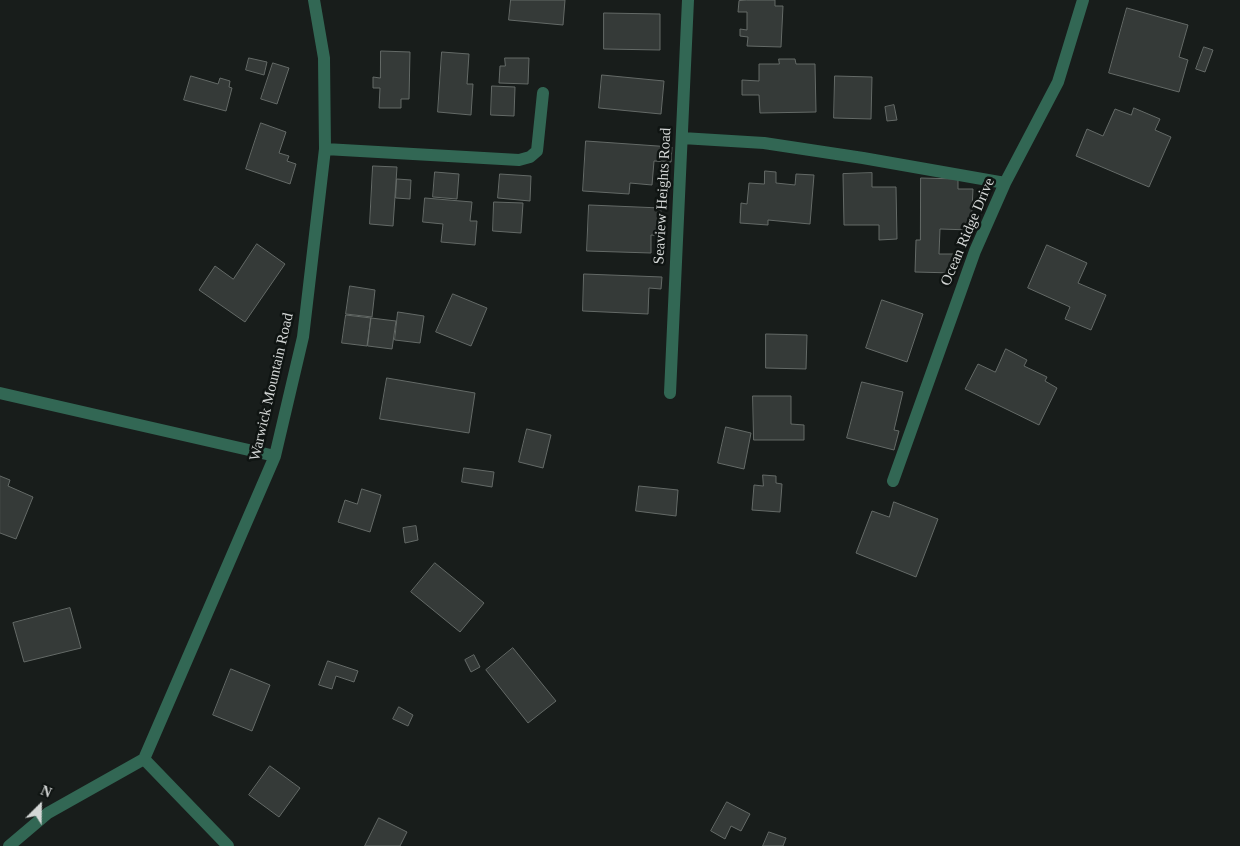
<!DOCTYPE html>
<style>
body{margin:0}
#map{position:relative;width:1240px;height:846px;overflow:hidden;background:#181d1b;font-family:"Times New Roman",serif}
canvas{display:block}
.north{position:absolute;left:15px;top:781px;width:50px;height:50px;-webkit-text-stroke:4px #0f1412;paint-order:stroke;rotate:23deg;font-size:14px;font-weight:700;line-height:20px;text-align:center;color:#d4d7d6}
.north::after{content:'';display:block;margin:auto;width:18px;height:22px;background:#d4d7d6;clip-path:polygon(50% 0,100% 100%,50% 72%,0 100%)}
</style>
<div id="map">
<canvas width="1240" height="846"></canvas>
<div class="north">N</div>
</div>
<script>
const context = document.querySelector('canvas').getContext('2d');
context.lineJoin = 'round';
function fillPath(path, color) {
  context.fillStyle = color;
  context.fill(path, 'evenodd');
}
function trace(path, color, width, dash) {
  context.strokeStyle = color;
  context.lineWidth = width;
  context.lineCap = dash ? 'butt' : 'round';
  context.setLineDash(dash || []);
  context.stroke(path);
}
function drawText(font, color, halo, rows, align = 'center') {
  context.font = font + ' "Times New Roman",serif';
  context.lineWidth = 5;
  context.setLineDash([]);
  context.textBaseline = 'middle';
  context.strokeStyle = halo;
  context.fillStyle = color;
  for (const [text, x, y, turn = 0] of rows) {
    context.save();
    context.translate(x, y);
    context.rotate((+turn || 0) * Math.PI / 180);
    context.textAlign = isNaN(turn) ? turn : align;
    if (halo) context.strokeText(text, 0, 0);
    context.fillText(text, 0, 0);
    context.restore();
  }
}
const building = new Path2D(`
 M511,0H565L563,25L509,20Z
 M747,0H775V6H783L781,47L747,46L748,37L740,36V29L747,30V12H738L739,1Z
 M1127,8L1188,25L1179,57L1188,60L1179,92L1109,73Z
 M604,13L660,14V50L604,49Z
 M1204,47L1213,50L1205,72L1196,69Z
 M381,51L410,52L409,99H401V108H379L380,88H373V77L380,78Z
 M442,52L469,54L467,84H473L471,115L438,112Z
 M249,58L267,62L264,75L246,70Z
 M505,58H529L528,84L499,83L500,66H505Z
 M779,59H795L796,64H815L816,112L760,113L759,95H742V80L759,81V64H779Z
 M273,63L289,68L277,104L261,99Z
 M602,75L664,81L661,114L599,108Z
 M191,76L218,84L220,78L230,81L229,87L232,88L226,111L184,100Z
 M835,76L872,77L871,119L834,118Z
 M492,86L515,87L514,116L491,115Z
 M894,105L897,120L887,121L885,107Z
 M1134,108L1160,119L1155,130L1171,137L1149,187L1076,156L1087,129L1103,136L1115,109L1131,115Z
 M261,123L286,132L279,153L289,156L287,161L296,164L290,184L246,169Z
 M586,141L672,147L671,162L654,161L652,185L630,183L629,194L583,191Z
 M373,166L397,167L393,226L370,224Z
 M765,171L776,172V183L795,185L796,174L814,175L810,224L768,220V225L740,223L741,203L747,204L749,183L764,184Z
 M435,172L459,174L457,199L433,197Z
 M872,173V187H896L897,239L879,240V225H844L843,174Z
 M500,174L531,176L530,201L498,198Z
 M921,178L958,179V189H973L971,230L940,229L939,254H955L954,273L915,272L916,240H920Z
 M397,179L411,180L410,199L396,198Z
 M425,198L472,202L470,221H477L475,245L441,242L443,224L423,222Z
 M494,202L523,203L521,233L493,231Z
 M589,205L661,208L660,236L651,235V253L587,251Z
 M257,244L285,264L245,322L199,290L215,266L233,279Z
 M1047,245L1087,263L1078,283L1106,295L1091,330L1065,319L1070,307L1028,288Z
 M584,274L662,277L661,289L649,288L648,314L583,311Z
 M350,286L375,290L372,317L346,314Z
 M453,294L487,308L471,346L436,332Z
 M882,300L923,314L907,362L866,348Z
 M398,312L424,316L420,343L395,340Z
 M346,315L371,318L367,346L342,343Z
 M371,318L396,321L392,349L368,346Z
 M766,334L807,335L806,369L766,368Z
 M1006,349L1027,360L1024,366L1047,377L1045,381L1057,388L1039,425L965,389L978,364L995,372Z
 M387,378L475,393L469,433L380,419Z
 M862,382L903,392L894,430L899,431L894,450L847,438Z
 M753,396H791V424L804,425V440H754Z
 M726,427L751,433L744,469L718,463Z
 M527,429L551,435L543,468L519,462Z
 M464,468L494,472L492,487L462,482Z
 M763,475L776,476V483L782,484L780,512L752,510L754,485L763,486Z
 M0,476L10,480L8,486L33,497L16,539L0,533Z
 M639,486L678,490L676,516L636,511Z
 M362,489L381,495L370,532L338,522L345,500L357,504Z
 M894,502L938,519L916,577L856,553L872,511L889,517Z
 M416,526L418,540L405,543L403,528Z
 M435,563L484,603L460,632L411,592Z
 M70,608L81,648L24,662L13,623Z
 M513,648L556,701L528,723L486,670Z
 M474,655L480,667L471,672L465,660Z
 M328,661L358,671L354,682L336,676L332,689L319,685Z
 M231,669L270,685L252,731L213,715Z
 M399,707L413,715L408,726L393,719Z
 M270,766L300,788L279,817L249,795Z
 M727,802L750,814L741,831L731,826L725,839L711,831Z
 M379,818L407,832L400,846H365Z
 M769,832L786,838L783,846H763Z`);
fillPath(building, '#353a38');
trace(building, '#646a67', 1);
trace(new Path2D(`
 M682,138L764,143L863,158L1005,183
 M325,149L519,160L530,157L537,151L543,93
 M0,393L275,456
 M670,393L688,0
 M893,481L975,251L1005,183L1058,82L1083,0
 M144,759L275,456L303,337L325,149L324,58L314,0
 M144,759L228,846
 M9,846L48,813L144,759`), '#326754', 12);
drawText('15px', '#d4d7d6', '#0f1412', [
 ["Seaview Heights Road",663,196,-87],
 ["Ocean Ridge Drive",968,232,-67],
 ["Warwick Mountain Road",272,387,-77]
]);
</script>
